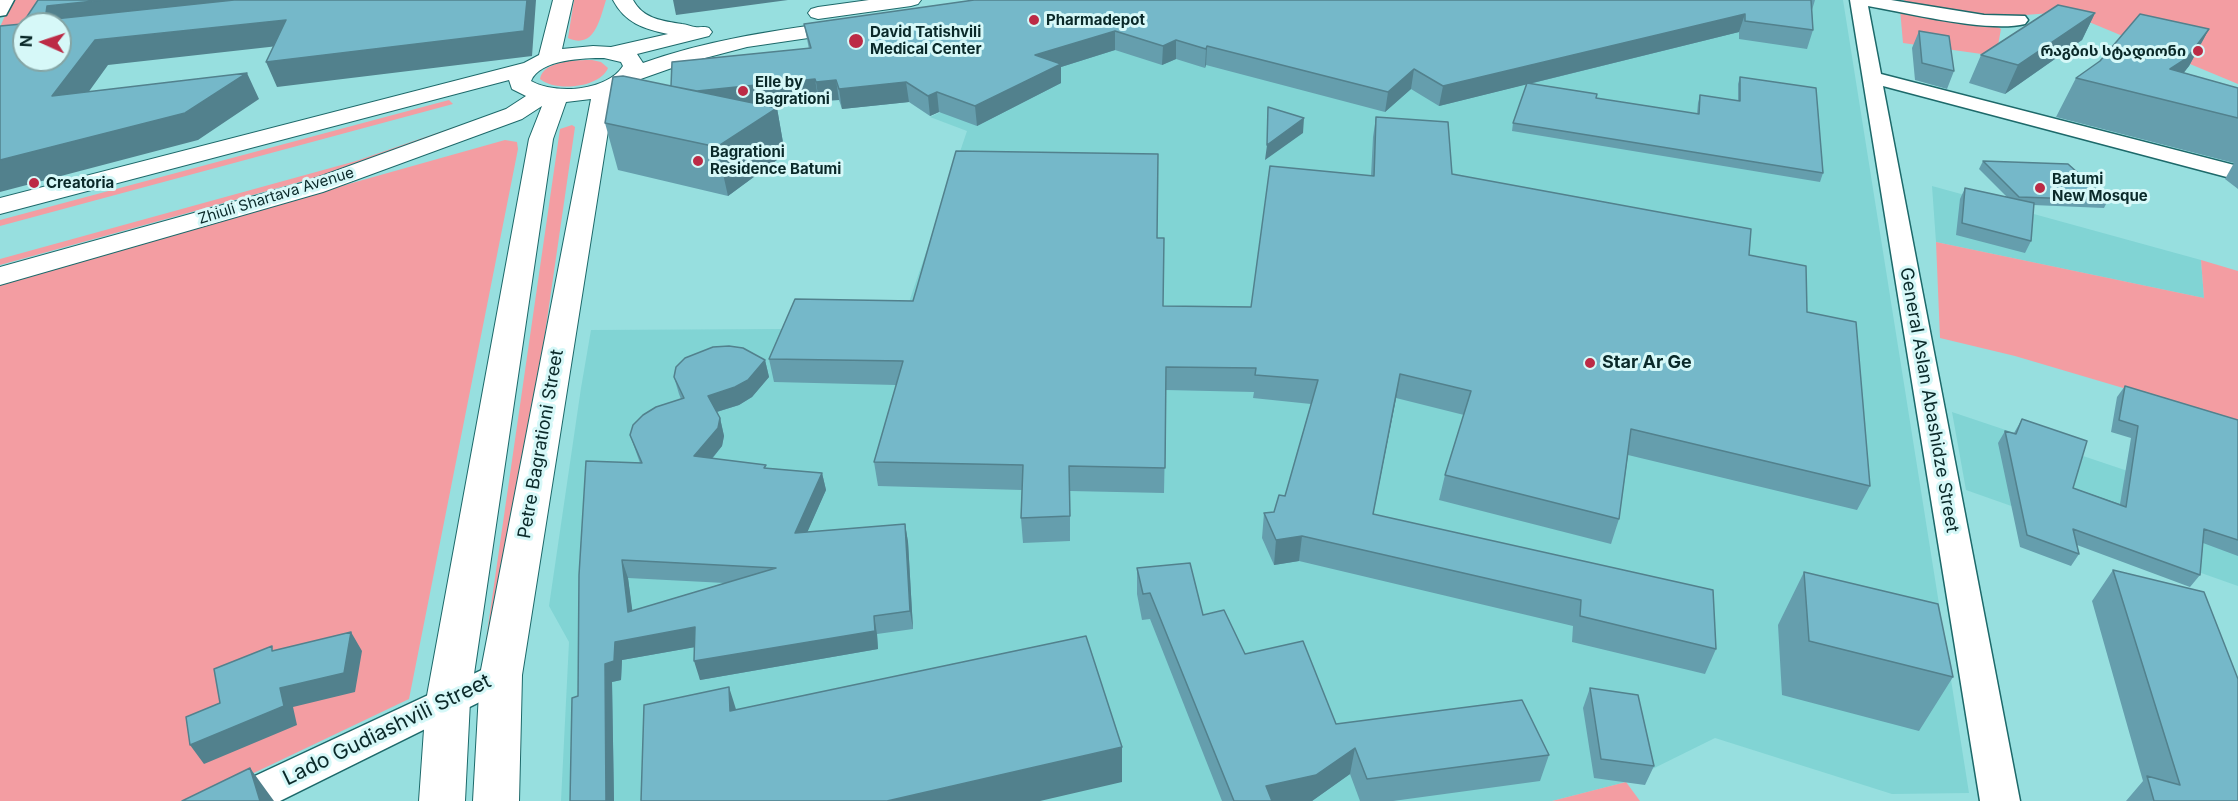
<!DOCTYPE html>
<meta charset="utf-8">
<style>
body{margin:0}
#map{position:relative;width:2238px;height:801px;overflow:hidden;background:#97dfdf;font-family:Inter,sans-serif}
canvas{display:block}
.north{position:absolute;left:12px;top:12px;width:60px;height:60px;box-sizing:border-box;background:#d6f8f8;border:2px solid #84a5a5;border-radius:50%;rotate:273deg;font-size:16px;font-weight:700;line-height:24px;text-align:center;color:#0a2929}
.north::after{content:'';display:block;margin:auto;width:21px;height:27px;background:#bc2b46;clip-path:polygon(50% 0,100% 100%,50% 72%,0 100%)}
</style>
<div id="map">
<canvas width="2238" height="801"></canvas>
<div class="north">N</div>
</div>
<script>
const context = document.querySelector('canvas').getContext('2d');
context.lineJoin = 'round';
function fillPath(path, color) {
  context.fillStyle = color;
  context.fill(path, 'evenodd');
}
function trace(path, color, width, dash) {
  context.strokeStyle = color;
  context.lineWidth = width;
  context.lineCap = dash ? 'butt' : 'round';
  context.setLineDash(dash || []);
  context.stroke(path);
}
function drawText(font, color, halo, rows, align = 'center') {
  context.font = font + ' Inter,"Noto Sans Georgian",sans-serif';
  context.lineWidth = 6;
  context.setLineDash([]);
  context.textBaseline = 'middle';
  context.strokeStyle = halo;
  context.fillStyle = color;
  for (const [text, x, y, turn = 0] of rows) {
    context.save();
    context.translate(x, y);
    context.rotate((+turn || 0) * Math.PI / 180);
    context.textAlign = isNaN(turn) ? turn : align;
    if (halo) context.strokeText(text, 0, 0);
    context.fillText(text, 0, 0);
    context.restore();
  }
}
fillPath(new Path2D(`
 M1144,0H1843L1969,793L1892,794L1715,738L1626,782L1552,801H561L569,642L549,606L581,388L591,330L785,329L904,317L967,131L930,117L1159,11Z
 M1932,186L2201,260L2204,298L1936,242Z
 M1952,412L2238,508V586L1966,490Z`), '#81d4d4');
fillPath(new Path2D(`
 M12,0H37L25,24L0,27Z
 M574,0H606C600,18 595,50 568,38Z
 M1904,0H2238V84L2065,12L1984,18L1905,5Z
 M1900,9L1994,25L2001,29L1996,56L1903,43Z
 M592,60L601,62L608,68C600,88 555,92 540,79C543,60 578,60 592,60Z
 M449,100L453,104L0,226V220Z
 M463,124L466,126L332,173L0,265V259L356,161Z
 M572,125L575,127L501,636L492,642L486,640L560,129Z
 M505,140L517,142L518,149L409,699L195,801H0V282Z
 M1936,242L2204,298L2201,260L2238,271V422L2015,356L1940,338Z
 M1626,782L1640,801H1552Z`), '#f39da2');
const minor = new Path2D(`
 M0,0H14L6,15L0,16Z
 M1850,0H1891L1984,15L2025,16L2028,20L2025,24C1988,33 1908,13 1868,6L1881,74L2238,166V180L1883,86L2020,801H1980Z
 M501,661L514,665L519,675L514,685L280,801H221L227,789Z`);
const major = new Path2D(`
 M553,0H573L562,49L593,46L611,47L668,34C644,29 625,23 613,0H633C643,19 663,21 682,24C686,24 692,27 695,27C700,28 704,26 709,28L712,32L709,36L637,54L643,63C710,39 779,30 849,20L856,22L859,26L856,30L849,32L747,47L686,63L635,81L614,93L522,675L519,801H473L480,675L591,99L566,102L553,139L470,701L465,801H419L426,701L529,139L542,106L522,119L323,192L0,285V267L305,182L506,109L526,96L512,89L509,80L0,214V198L524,63L539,55ZM604,58L621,62L623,66C607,91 556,95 531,81C540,59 584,58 604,58Z
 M869,0H921L918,4L911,6L818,19L811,17L808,13L811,9L818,7Z`);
trace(minor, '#1d696a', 3);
trace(major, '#1d696a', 2);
fillPath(minor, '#fff');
fillPath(major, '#fff');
fillPath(new Path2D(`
 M974,0H1815L1812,10L1813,30L1807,49L1739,39V32L1529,84L1596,98L1697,114L1698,103L1700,95L1738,101V84L1740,77L1823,173L1820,182L1512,131L1513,123L1527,84L1439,106L1411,89L1385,112L1206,65L1205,68L1176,59L1162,65L1115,50L1061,67V83L977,126L939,112L930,116L909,102L842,109L839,100L819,101L818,98L763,105L777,108L785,154L728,196L618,170L605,123L671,86L809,49L804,24Z
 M2095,13L2082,40L2005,94L1969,83L1981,55Z
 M2209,29L2189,66L2183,73L2238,88V189L2225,179L2234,163L2056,117L2076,78Z
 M1919,31L1954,71L1947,89L1915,80L1912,48Z
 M1376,117L1452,174L1749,255L1807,312L1870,486L1857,510L1628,455L1619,519L1611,544L1439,500L1445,475L1464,415L1396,398L1373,515L1716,649L1705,674L1572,642L1573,626L1299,561L1274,565L1262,538L1264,513L1274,512L1285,496L1311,404L1253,398L1254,392L1166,390L1164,493L1070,491V541L1023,543L1021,518L1022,490L878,486L874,462L896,385L774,382L769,359L913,301L1157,238L1163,306L1251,307L1371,176L1373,137Z
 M1983,161L2108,200L2104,208L2033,205L2031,241L2025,253L1956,235L1960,199L1965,188L2007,197L1979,169Z
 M765,360L769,377L752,397L739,405L717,412L720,418L724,436L722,446L712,459L767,468L822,473L826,490L807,532L905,524L908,542L913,629L877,634L878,649L700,680L695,647L622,660L621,680L612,682L614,801H570L578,696L640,463L630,435L681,399L679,394L674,377ZM628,578L725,583L632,611Z
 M2125,386L2238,420V556L2203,543L2200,575L2190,587L2077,545L2079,554L2071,566L2020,547L1998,443L2005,431L2014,433L2022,419L2073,488L2120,504L2131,438L2111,432L2117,397Z
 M1137,568L1203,615L1245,654L1336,724L1549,755L1540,781L1393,801H1360L1350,774L1312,801H1222L1150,619L1142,620L1137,594Z
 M2113,570L2238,801H2126L2143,781L2092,601Z
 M1804,572L1953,677L1919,731L1782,695L1778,625Z
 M1590,688L1654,766L1645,785L1594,778L1583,708Z`), '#659ead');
fillPath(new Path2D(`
 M103,0H331L45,20L47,6Z
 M527,0H536L532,56L277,87L266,62Z
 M673,0H788L676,15Z
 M2095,13L2082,40L2005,94L2018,65Z
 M1745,14L1739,32L1439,106L1443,86Z
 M286,20L296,44L108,65L67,122L52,96L95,40Z
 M2209,29L2189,66L2166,96L2170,69Z
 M1115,31V50L1061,67V83L977,126L975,106L1035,55Z
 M1176,40V59L1162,65L1163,46Z
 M1207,46L1206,65L1205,68L1206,49Z
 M1414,69L1411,89L1385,112L1388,92Z
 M247,73L259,99L198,140L0,192V160Z
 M815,79L818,98L675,114L670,94Z
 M836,80L839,100L819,101L816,82Z
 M906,82L909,102L842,109L839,89Z
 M937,92L939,112L930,116L928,96Z
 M777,108L785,154L728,196L717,147Z
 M1304,118L1303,133L1265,160L1267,145Z
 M765,360L769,377L752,397L739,405L713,413L708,396Z
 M1400,374L1396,398L1368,539L1373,514Z
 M720,418L724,436L722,446L699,474L694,456Z
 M822,473L826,490L799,551L795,533Z
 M905,524L908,542L913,629L910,611Z
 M1302,536L1299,561L1274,565L1276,540Z
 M622,560L628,578L635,630L628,612Z
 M874,616L877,634L878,649L700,680L694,661Z
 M695,627L701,646L622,660L621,680L612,682L614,801H606L605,664L615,642Z
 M351,632L362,651L355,692L293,707L297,725L204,764L190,745L280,688Z
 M729,687L740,722L730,711Z
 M1122,747V782L1040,801H887Z
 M1355,748L1350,774L1312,801H1265L1266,786Z
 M250,768L274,801H260Z`), '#52818d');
const building = new Path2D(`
 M38,0H103L47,6L45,20L234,0H527L524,31L266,62L286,20L95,40L52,96L247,73L185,113L0,160V26L22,24ZM24,24H60V60H24Z
 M974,0H1811L1813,30L1745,21V14L1443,86L1414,69L1388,92L1207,46L1206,49L1176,40L1163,46L1115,31L1035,55L1061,64L975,106L937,92L928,96L906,82L839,89L836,80L816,82L815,79L697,91L671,86L672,62L811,48L804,24Z
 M2058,5L2095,13L2018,65L1981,55Z
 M2140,14L2209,29L2187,58L2170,69L2238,88V118L2076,78L2100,61Z
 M1919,31L1949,36L1954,71L1922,63Z
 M623,76L777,108L717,147L605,123L613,77Z
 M1740,77L1816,88L1823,173L1513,123L1527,83L1597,94L1596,98L1699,114L1700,95L1740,101Z
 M1268,107L1304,118L1267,145Z
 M1376,117L1448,122L1452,174L1751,229L1749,255L1806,266L1807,312L1856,322L1870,486L1631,429L1619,519L1445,475L1471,391L1400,374L1373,514L1713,590L1716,649L1580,616L1581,600L1302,536L1276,540L1264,513L1274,512L1279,495L1285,496L1318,380L1255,375L1256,368L1166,367L1165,468L1069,466L1070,516L1021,518L1023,465L874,462L903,361L769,359L795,299L913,301L956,151L1158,154L1157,238H1164L1163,306L1251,307L1270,166L1374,176Z
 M1983,161L2068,164L2108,200L2019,197Z
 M1965,188L2034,203L2031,241L1962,223Z
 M729,346L743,348L765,360L748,380L735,387L708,396L720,418L718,428L694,456L766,465L764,468L822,473L795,533L905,524L910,611L874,616L875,631L694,661L695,627L615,642L614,661L605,664L606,801H570L572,698L578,696L579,575L586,461L642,463L630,435L633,425L643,415L656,407L684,398L674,377L676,367L685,358L713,347ZM622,560L776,568L628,612Z
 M2125,386L2238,420V540L2204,529L2200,575L2073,529L2079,554L2027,535L2005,431L2016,434L2022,419L2087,441L2073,488L2126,507L2138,426L2119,420Z
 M1190,563L1203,615L1224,610L1245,654L1303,641L1336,724L1522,700L1549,755L1367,779L1355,748L1316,775L1266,786L1272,801H1234L1150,593L1143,594L1137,568Z
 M2113,570L2204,592L2238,679V801H2154L2147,776L2180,785Z
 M1804,572L1938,604L1953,677L1809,641Z
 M351,632L344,673L280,688L284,706L190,745L186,717L220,703L214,669L272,646V651Z
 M1086,636L1122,747L887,801H641L644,705L729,687L730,711Z
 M1590,688L1638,695L1654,766L1601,759Z
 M250,768L260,801H182Z`);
fillPath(building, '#75b8c9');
trace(building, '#52818d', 1.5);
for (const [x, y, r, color] of [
 [1034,20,6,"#bc2b46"],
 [856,41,8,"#bc2b46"],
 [2198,51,6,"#bc2b46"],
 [743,91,6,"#bc2b46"],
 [698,161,6,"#bc2b46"],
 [34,183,6,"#bc2b46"],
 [2040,188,6,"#bc2b46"],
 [1590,363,6,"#bc2b46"]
]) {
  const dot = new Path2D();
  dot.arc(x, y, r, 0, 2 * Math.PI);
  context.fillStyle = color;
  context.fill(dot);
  trace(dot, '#d6f8f8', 2);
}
drawText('bold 15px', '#0a2929', '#d6f8f8', [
 ["Pharmadepot",1046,20],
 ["David Tatishvili",870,32],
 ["Medical Center",870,49],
 ["რაგბის სტადიონი",2186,51,"right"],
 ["Elle by",755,82],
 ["Bagrationi",755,99],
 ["Bagrationi",710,152],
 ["Residence Batumi",710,169],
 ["Batumi",2052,179],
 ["New Mosque",2052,196],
 ["Creatoria",46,183]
], 'left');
drawText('15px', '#0a2929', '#d6f8f8', [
 ["Zhiuli Shartava Avenue",276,196,-17]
]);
drawText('bold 18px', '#0a2929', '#d6f8f8', [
 ["Star Ar Ge",1602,363]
], 'left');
drawText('18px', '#0a2929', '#d6f8f8', [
 ["General Aslan Abashidze Street",1929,400,80],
 ["Petre Bagrationi Street",541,444,-80]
]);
drawText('21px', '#0a2929', '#d6f8f8', [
 ["Lado Gudiashvili Street",387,730,-26]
]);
</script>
